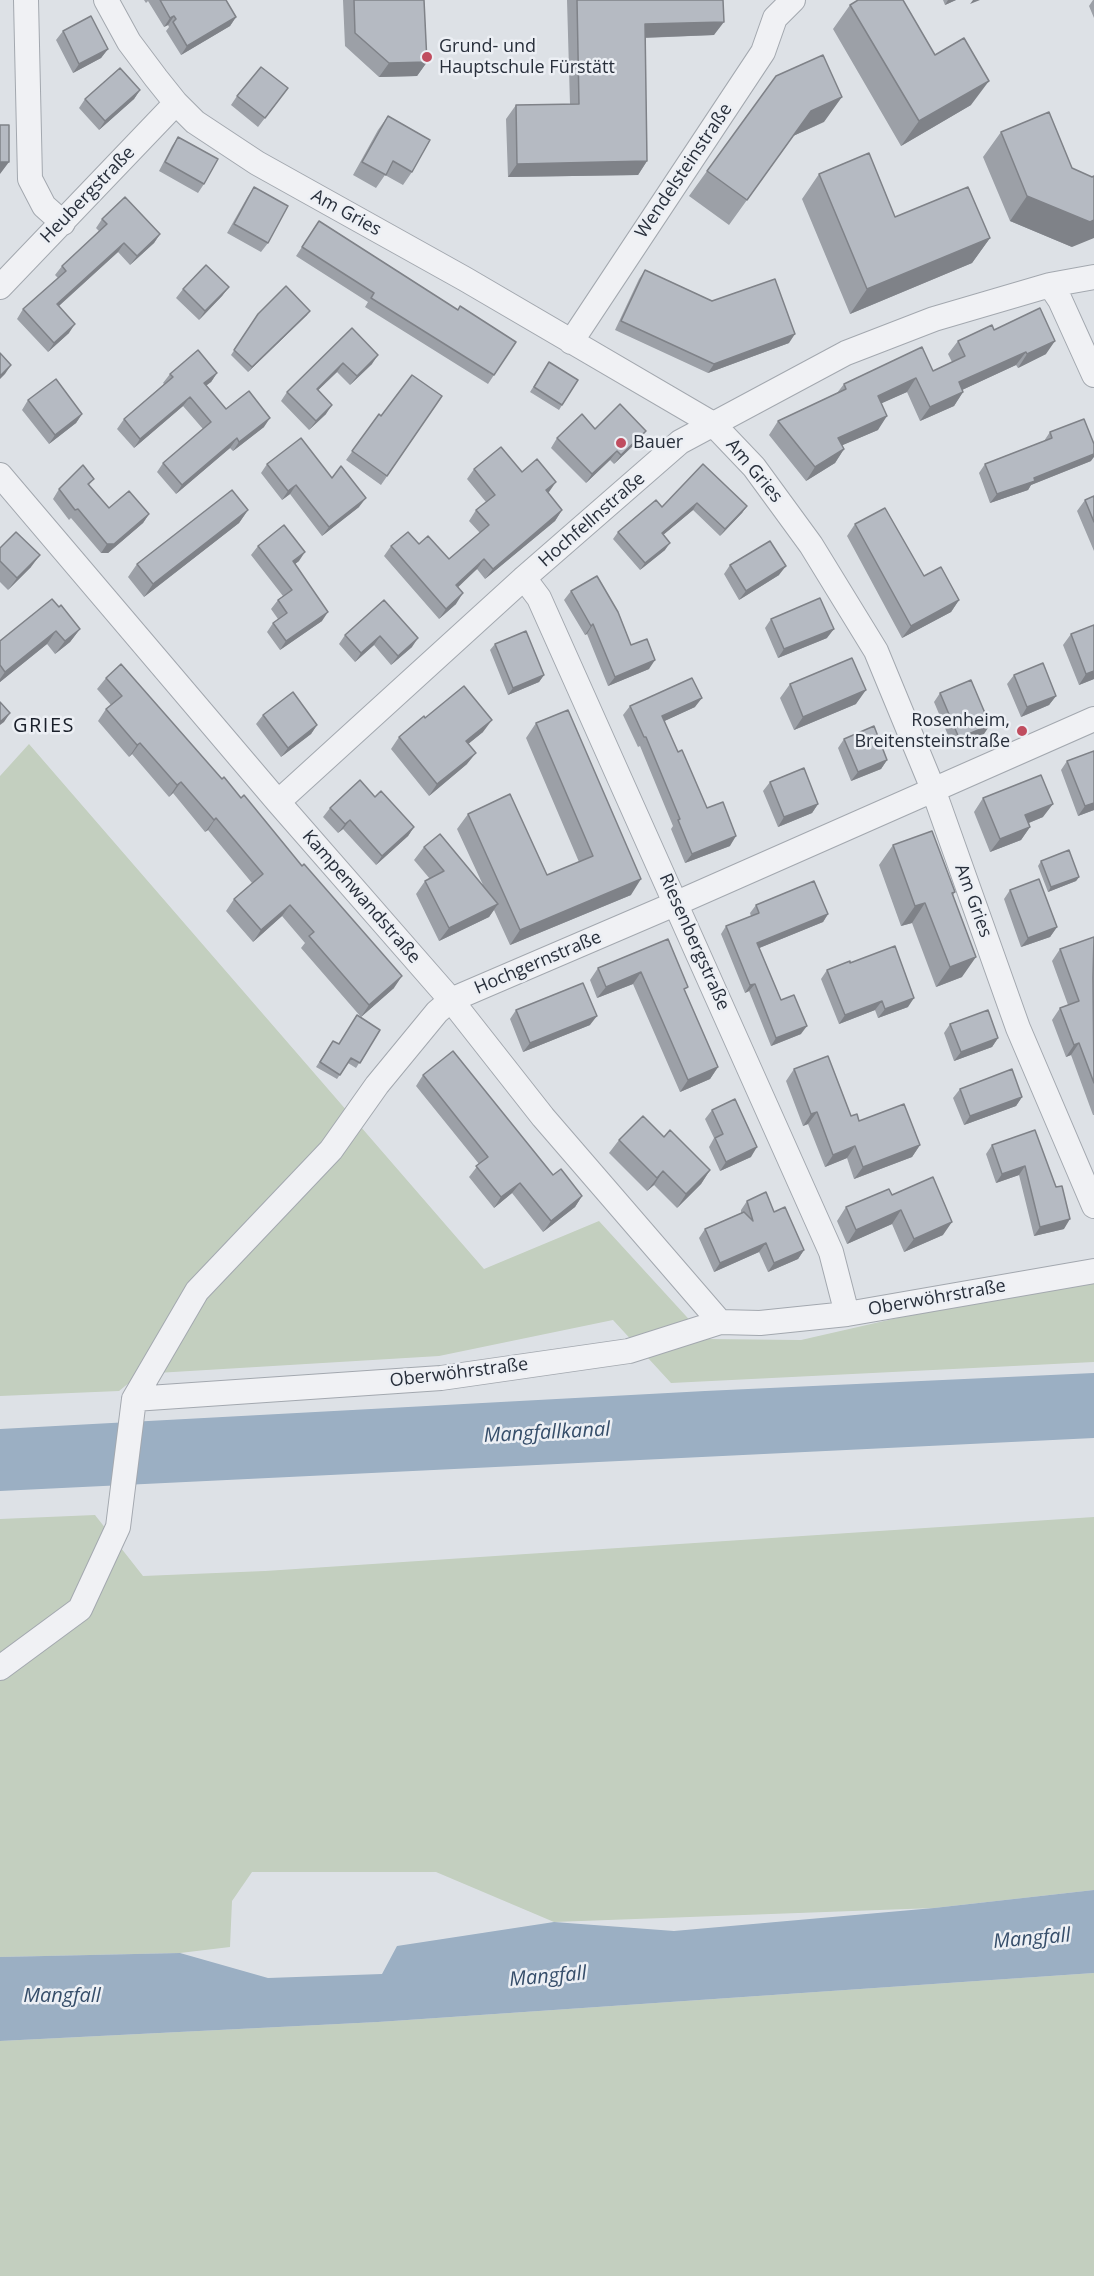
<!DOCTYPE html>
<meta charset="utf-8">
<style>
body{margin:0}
canvas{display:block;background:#dde1e6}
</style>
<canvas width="1094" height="2276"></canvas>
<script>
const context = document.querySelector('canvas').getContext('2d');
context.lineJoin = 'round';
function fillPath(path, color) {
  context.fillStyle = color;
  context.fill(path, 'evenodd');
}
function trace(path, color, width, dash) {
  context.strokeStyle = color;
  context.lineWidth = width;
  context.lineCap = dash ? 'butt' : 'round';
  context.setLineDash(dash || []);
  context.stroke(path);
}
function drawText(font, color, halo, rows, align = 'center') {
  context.font = font + ' "Open Sans",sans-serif';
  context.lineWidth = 5;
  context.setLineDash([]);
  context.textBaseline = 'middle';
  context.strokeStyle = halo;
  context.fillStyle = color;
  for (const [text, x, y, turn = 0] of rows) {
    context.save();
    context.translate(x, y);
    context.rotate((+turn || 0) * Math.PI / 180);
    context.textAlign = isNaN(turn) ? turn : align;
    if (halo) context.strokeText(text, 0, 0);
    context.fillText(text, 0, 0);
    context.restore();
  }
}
fillPath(new Path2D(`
 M29,744L484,1269L599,1221L707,1339L801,1340L1094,1273V1362L671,1383L613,1320L439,1356L140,1374L119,1391L0,1396V776Z
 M95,1515L143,1576L265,1571L1094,1517V1890L934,1908L554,1922L436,1872H252L232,1901L230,1947L180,1953L0,1957V1519Z
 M1094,1973V2276H0V2041L378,2022Z`), '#c3cfbf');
fillPath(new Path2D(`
 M1094,1373V1438L0,1491V1429L705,1391Z
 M1094,1890V1973L378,2022L0,2041V1957L180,1953L268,1978L382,1974L397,1946L554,1922L674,1931L934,1908Z`), '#9bafc3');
const street = new Path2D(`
 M26,0L30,179L44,206L63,223
 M106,0L129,42L156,78L176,103L195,122L257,163L465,279L713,424L754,467L811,545L876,651L933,789L1018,1028L1094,1206
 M1050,285L1060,300L1094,375
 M0,287L176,103
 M571,342L763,52L775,18L793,0
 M0,475L278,802L451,1000L543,1117L720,1322
 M524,578L539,598L831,1252L847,1314
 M278,802L524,578L680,442L846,353L934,319L1050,285L1094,277
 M134,1399L441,1378L629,1351L720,1322L760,1323L847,1314L1094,1271
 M0,1668L80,1609L118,1527L134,1399L197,1291L331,1150L377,1085L437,1012L451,1000L677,903L1094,719`);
trace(street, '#a3a8af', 26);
trace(street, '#f0f1f4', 24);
fillPath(new Path2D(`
 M144,0H226L236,17L230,26L181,55L166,31L169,27L168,25L164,27L148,1L146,3Z
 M343,0H424L427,62L417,76L379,77L345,46Z
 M567,0H723L714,35L645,38L647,161L638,175L508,177L506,119L516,105L570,104Z
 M943,0H956L945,5Z
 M1093,0H1094V18L1089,6Z
 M850,5L935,55L971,105L901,146L833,29Z
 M63,31L108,49L101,58L73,73L56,40Z
 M288,88L258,127L231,105L237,96Z
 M140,90L134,99L99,130L79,108L85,99Z
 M388,116L412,172L403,185L385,175L376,188L353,175L378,130Z
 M824,122L793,136L729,225L689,196L707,171Z
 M1001,132L1072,247L1010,221L983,157Z
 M178,137L204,184L198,193L159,171L172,146Z
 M819,174L895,217L990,238L972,263L850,314L802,199Z
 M254,187L268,243L261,252L227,233L248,196Z
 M102,219L160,234L154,243L130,265L118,252L59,306L69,333L48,352L17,319L23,309L58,278L55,275L62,266L99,231L96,228Z
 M319,221L458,310L516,342L488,384L365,307L368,302L296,256Z
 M645,270L789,343L708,373L615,330L639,279Z
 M229,287L222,296L199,320L176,298L183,289Z
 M258,314L307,315L248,372L231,355Z
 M352,328L372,364L350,385L337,372L318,390L326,414L309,430L281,401L287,392Z
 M994,330L1046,354L1018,368L1016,365L962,390L963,392L954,406L920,421L907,392L881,403L878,430L842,445L844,449L835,463L806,481L769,435L778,421L837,393L844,384L933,371L952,362L948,354L958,341Z
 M549,362L578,380L559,410L530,392Z
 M217,373L211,382L206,385L226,409L264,427L233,451L230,448L176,494L157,472L163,463L203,429L183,406L134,448L117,429L124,419L164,384L163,383L170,374Z
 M442,396L381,485L346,460L379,414L381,416Z
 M28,400L82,414L76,423L49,444L22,410Z
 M595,429L639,440L614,464L610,460L586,483L551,448L557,438Z
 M1050,432L1091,461L1031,485L1028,490L990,503L979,473L985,464L1044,441Z
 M267,464L359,507L322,536L290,494L282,500L261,473Z
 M703,464L747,506L742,513L720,536L693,510L663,535L665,550L640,570L613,539L618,532L662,507Z
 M474,469L522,472L548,493L562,510L555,521L485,579L477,569L457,587L456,604L439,619L384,556L391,546L419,544L449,559L480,533L469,521L476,510L486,502L467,479Z
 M94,479L89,485L109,508L149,514L143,523L108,553H101L71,518L69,520L53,499L59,489Z
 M1094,496V551L1077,511L1085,500Z
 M248,510L239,523L144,597L128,577L137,564Z
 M855,524L924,576L959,600L951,612L902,638L847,536Z
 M258,546L299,561L295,564L322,621L280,650L267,632L273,623L278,619L271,609L278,600L283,596L251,555Z
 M0,548L31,567L8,590L0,582Z
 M730,565L779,575L739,600L724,574Z
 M571,591L631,645L649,669L608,686L587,634L585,635L564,600Z
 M384,600L412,647L391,665L374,645L355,662L339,644L345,635Z
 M59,607L80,629L70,642L55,654L47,644L0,682V641Z
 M771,619L827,638L778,658L765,628Z
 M1071,634L1094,679L1079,685L1063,645Z
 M495,644L544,675L539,682L508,695L490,650Z
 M1014,675L1056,696L1049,705L1021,717L1007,684Z
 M106,678L394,988L361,1017L301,948L305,943L282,916L253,942L226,911L234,899L252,883L208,830L205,832L173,793L169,797L132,754L129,757L98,721L106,709L111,705L97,689Z
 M790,684L856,704L794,730L780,698Z
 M940,693L984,734L953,747L934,702Z
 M630,706L695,707L664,721L678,752L707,808L730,846L685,863L671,829L673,826L640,746L638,747L623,715Z
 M263,715L317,725L311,734L281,757L256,724Z
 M425,718L483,732L468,744L467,764L429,796L391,749L399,737Z
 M536,723L631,895L510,945L494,910L489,917L439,941L416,894L425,881L430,879L414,860L424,847L483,885L457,829L468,814L547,875L579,862L526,738Z
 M844,739L887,760L881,769L851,781L838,748Z
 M1094,751V810L1078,816L1061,770L1067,761Z
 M770,782L818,804L812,813L778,827L763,791Z
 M375,797L414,827L408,836L376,865L343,829L338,833L323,817L330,808Z
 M983,798L1043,817L1029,823L1030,827L1021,840L990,852L974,812Z
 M893,845L955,892L953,895L962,977L936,987L912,923L901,926L879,865Z
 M1041,861L1079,877L1076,881L1048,892L1038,866Z
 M1010,890L1057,927L1050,937L1021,947L1004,899Z
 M756,905L828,914L823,922L759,948L781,1000L801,1034L771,1046L749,991L745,993L721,934L726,926L751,916L750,913Z
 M1094,937V1115H1093L1071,1055L1066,1057L1052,1020L1060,1008L1068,1005L1052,961L1060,949Z
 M668,939L685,991L718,1067L710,1079L680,1092L633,984L597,998L590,980L598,968Z
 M850,963L908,1007L878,1018L875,1010L839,1024L821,979L827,970Z
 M516,1010L590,1025L523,1052L510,1019Z
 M950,1024L998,1038L992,1047L954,1061L944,1033Z
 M380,1030L356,1068L348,1063L337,1079L316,1067L333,1041L338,1044Z
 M794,1069L851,1116L859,1121L920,1145L912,1157L854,1179L847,1158L825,1167L808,1124L803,1126L786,1081Z
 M423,1075L553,1175L582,1196L575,1207L543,1232L512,1193L494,1208L469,1177L479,1164L416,1086Z
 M960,1089L1022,1097L1016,1106L964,1125L953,1098Z
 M712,1110L751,1157L720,1171L709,1147L714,1138L705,1119Z
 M664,1137L710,1170L701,1184L677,1208L654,1185L647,1191L609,1153L619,1140Z
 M992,1145L1056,1187L1064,1229L1034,1236L1019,1175L996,1183L986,1154Z
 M892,1195L943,1235L904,1252L892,1224L847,1244L837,1221L846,1207Z
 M747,1201L774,1212L804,1250L798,1259L768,1272L759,1252L714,1272L699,1238L705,1229L741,1213V1210Z`), '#9ca0a7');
fillPath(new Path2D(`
 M948,0H956L945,5Z
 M973,0H980L970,4Z
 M174,16L168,25L164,27L170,18Z
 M236,17L230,26L181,55L187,46Z
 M724,22L714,35L635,38L645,24Z
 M108,49L101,58L73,73L79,64Z
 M427,62L417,76L379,77L389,63Z
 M989,81L971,105L901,146L919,121Z
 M140,90L134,99L99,130L105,121Z
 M842,97L824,122L793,136L729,225L811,111Z
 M647,161L638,175L508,177L517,164Z
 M0,162H9L0,174Z
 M1027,196L1094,220V238L1072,247L1010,221Z
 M160,234L154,243L130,265L137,256Z
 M990,238L972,263L850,314L867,289Z
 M124,243L118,252L51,313L57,304Z
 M229,287L222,296L199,320L205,311Z
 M310,311L307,315L248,372L252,367Z
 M75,324L69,333L48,352L54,343Z
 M795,334L789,343L708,373L714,364Z
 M1055,341L1046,354L1018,368L1027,354Z
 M1026,352L1016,365L949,396L959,382Z
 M378,355L372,364L350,385L357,376Z
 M343,363L337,372L310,398L317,389Z
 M11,365L5,374L0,379V376Z
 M217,373L211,382L198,392L204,383Z
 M916,378L907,392L869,409L878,396Z
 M963,392L954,406L920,421L930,407Z
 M190,397L183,406L134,448L140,439Z
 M332,405L326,414L309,430L316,421Z
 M82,414L76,423L49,444L55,435Z
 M887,416L878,430L829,451L838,438Z
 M270,418L264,427L233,451L239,442Z
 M646,431L639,440L614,464L621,455Z
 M237,438L230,448L176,494L182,485Z
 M844,449L835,463L806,481L815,467Z
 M617,451L610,460L586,483L592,474Z
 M1094,454V457L1091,461L1031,485L1028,490L990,503L997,494L1034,478Z
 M556,482L549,492L539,501L546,490Z
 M296,485L290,494L282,500L288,491Z
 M366,498L359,507L322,536L329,527Z
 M697,503L693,510L657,540L662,533Z
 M747,506L742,513L720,536L725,529Z
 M248,510L239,523L144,597L153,584Z
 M562,510L555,521L485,579L493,569Z
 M149,514L143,523L108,553H101L107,544Z
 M670,543L665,550L640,570L645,563Z
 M305,552L299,561L287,570L293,561Z
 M40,555L31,567L8,590L17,578Z
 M484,559L477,569L449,596L456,585Z
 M786,566L779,575L739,600L746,591Z
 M463,593L456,604L439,619L446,609Z
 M959,600L951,612L902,638L911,626Z
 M328,612L322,621L280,650L286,641Z
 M593,624L587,634L585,635L591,626Z
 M80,629L70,642L55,654L65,641Z
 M834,629L827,638L778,658L784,649Z
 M56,631L47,644L0,682V679L5,672Z
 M380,636L374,645L355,662L361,653Z
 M418,638L412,647L391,665L398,656Z
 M655,660L649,669L608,686L615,677Z
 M1094,671V679L1079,685L1086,674Z
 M544,675L539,682L508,695L513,688Z
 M866,690L856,704L794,730L803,717Z
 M1056,696L1049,705L1021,717L1027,707Z
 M702,698L695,707L656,725L662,716Z
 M10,713L4,722L0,725V722Z
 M492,720L483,732L457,753L466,741Z
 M317,725L311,734L281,757L288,748Z
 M990,725L984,734L953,747L959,738Z
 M140,743L132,754L129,757L137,745Z
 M476,753L467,764L429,796L437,784Z
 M887,760L881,769L851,781L858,772Z
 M181,782L173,793L169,797L177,785Z
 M1094,803V810L1078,816L1085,806Z
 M818,804L812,813L778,827L784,817Z
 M1053,804L1043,817L1016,828L1025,815Z
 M216,818L208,830L205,832L214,820Z
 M350,820L343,829L338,833L345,824Z
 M414,827L408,836L376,865L382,856Z
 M1030,827L1021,840L990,852L1000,839Z
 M736,836L730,846L685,863L692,854Z
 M1079,877L1076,881L1048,892L1051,887Z
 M641,879L631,895L510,945L520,930Z
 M925,903L912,923L901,926L915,906Z
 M498,904L489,917L439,941L449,928Z
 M290,905L282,916L253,942L261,930Z
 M828,914L823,922L752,951L757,943Z
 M1057,927L1050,937L1021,947L1028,938Z
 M976,957L962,977L936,987L950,967Z
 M641,972L633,984L597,998L606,987Z
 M402,976L394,988L361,1017L369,1005Z
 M755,984L749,991L745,993L750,985Z
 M914,998L908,1007L878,1018L885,1009Z
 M882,1001L875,1010L839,1024L845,1015Z
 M597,1016L590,1025L523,1052L530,1043Z
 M807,1026L801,1034L771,1046L776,1038Z
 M998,1038L992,1047L954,1061L961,1052Z
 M1079,1043L1071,1055L1066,1057L1074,1045Z
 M718,1067L710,1079L680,1092L688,1080Z
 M1022,1097L1016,1106L964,1125L970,1116Z
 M817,1112L808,1124L803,1126L811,1114Z
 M920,1145L912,1157L854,1179L863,1167Z
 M855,1146L847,1158L825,1167L833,1155Z
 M757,1147L751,1157L720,1171L726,1162Z
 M1025,1166L1019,1175L996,1183L1002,1174Z
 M710,1170L701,1184L677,1208L686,1194Z
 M663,1171L654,1185L647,1191L657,1178Z
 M520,1183L512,1193L494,1208L501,1197Z
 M582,1196L575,1207L543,1232L551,1221Z
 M901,1210L892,1224L847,1244L856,1230Z
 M1070,1219L1064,1229L1034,1236L1040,1227Z
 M952,1222L943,1235L904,1252L914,1239Z
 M766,1243L759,1252L714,1272L720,1263Z
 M804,1250L798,1259L768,1272L774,1263Z`), '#7f8288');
const building = new Path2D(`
 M160,0H226L236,17L187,46L173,22L176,19L174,16L170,18Z
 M354,0H424L427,62L389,63L355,33Z
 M577,0H723L724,22L645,24L647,161L517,164L516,105L579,104Z
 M858,0H903L935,55L964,38L989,81L919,121L850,5Z
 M91,16L108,49L79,64L63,31Z
 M823,55L842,97L811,111L747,200L707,171L776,76Z
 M261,67L288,88L265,118L237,96Z
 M120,68L140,90L105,121L85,99Z
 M1049,112L1072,168L1092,177L1094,176V220L1090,222L1027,196L1001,132Z
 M388,116L430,140L412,172L393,161L386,175L362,162Z
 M0,125H9V162H0Z
 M178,137L218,159L204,184L165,162Z
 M869,153L895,217L968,187L990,238L867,289L819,174Z
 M254,187L288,206L268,243L234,224Z
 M125,197L160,234L137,256L124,243L57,304L75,324L54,343L23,309L66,271L62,266L107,224L102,219Z
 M319,221L458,310L460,306L516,342L494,375L371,298L374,293L302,247Z
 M206,265L229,287L205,311L183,289Z
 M645,270L712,301L775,279L795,334L714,364L621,321Z
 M286,286L310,311L252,367L234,350L258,314Z
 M1040,308L1055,341L1027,354L1026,352L959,382L963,392L930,407L916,378L878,396L887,416L838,438L844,449L815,467L778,421L846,389L844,384L922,347L933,371L965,356L958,341L992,325L994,330Z
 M352,328L378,355L357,376L343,363L317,389L332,405L316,421L287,392Z
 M198,350L217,373L204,383L226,409L249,391L270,418L239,442L237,438L182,485L163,463L211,422L190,397L140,439L124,419L173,377L170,374Z
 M0,353L11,365L0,376Z
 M549,362L578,380L562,405L534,387Z
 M412,375L442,396L387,476L352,451L379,414L381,416Z
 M56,379L82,414L55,435L28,400Z
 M620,404L646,431L621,455L617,451L592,474L557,438L582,414L595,429Z
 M1084,419L1094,444V454L1034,478L1035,481L997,494L985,464L1052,438L1050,432Z
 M301,438L332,478L341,466L366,498L329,527L296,485L288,491L267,464Z
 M501,447L522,472L537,459L556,482L546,490L562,510L493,569L484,559L456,585L463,593L446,609L391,546L408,532L419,544L428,536L449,559L489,525L476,510L495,495L474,469Z
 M703,464L747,506L725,529L697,503L662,533L670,543L645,563L618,532L656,500L662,507Z
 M83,465L94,479L88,484L109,508L129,491L149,514L114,544H107L78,509L75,510L59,489Z
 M232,490L248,510L153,584L137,564Z
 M1094,496V522L1085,500Z
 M885,508L924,576L941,567L959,600L911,626L855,524Z
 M284,525L305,552L293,561L328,612L286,641L273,623L287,613L278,600L292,590L258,546Z
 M16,532L40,555L17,578L0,561V548Z
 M770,541L786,566L746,591L730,565Z
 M597,576L618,612L631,645L647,639L655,660L615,677L593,624L591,626L571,591Z
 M820,598L834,629L784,649L771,619Z
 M52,599L59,607L61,605L80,629L65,641L56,631L5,672L0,665V641Z
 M384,600L418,638L398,656L380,636L361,653L345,635Z
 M1094,625V671L1086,674L1071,634Z
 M526,631L544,675L513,688L495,644Z
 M852,658L866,690L803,717L790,684Z
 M1043,663L1056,696L1027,707L1014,675Z
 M121,664L222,779L224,777L241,798L244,795L302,866L304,864L402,976L369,1005L309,936L314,932L290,905L261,930L234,899L263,874L216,818L214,820L181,782L177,785L140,743L137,745L106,709L122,696L106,678Z
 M692,678L702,698L662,716L678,752L682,750L707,808L723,802L736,836L692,854L678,820L680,819L646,737H644L630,706Z
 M971,680L990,725L959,738L940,693Z
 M464,686L492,720L466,741L476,753L437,784L399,737L424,716L425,718Z
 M293,692L317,725L288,748L263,715Z
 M0,702L10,713L0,722Z
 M568,710L641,879L520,930L468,814L510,794L547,875L593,856L536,723Z
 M874,726L887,760L858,772L844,739Z
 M1094,751V803L1085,806L1067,761Z
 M804,768L818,804L784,817L770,782Z
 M1041,775L1053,804L1025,815L1030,827L1000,839L983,798Z
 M360,780L375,797L381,791L414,827L382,856L350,820L345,824L330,808Z
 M932,831L955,892L952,893L976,957L950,967L925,903L915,906L893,845Z
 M440,834L498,904L449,928L425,881L444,871L424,847Z
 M1069,850L1079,877L1051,887L1041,861Z
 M1039,879L1057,927L1028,938L1010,890Z
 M814,881L828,914L757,943L781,1000L794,995L807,1026L776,1038L755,984L750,985L726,926L759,913L756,905Z
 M1094,937L1093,977L1094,1083L1079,1043L1074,1045L1060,1008L1079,1001L1060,949Z
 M668,939L688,987L684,989L718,1067L688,1080L641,972L606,987L598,968Z
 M895,946L914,998L885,1009L882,1001L845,1015L827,970L850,961V963Z
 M583,983L597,1016L530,1043L516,1010Z
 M988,1010L998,1038L961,1052L950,1024Z
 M357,1015L380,1030L360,1063L351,1058L340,1075L320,1062L333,1041L339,1044Z
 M453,1051L553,1175L561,1169L582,1196L551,1221L520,1183L501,1197L476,1166L488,1157L423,1075Z
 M828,1056L851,1116L857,1114L859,1121L904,1104L920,1145L863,1167L855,1146L833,1155L817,1112L811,1114L794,1069Z
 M1012,1069L1022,1097L970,1116L960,1089Z
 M735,1099L757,1147L726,1162L715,1138L723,1134L712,1110Z
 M643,1116L664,1137L670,1130L710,1170L686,1194L663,1171L657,1178L619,1140Z
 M1035,1130L1056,1187L1062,1186L1070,1219L1040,1227L1025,1166L1002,1174L992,1145Z
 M933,1177L952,1222L914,1239L901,1210L856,1230L846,1207L889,1189L892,1195Z
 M766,1192L774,1212L785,1207L804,1250L774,1263L766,1243L720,1263L705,1229L744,1212L753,1221L747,1201Z`);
fillPath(building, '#b5bac2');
trace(building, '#7f8288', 1.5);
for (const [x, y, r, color] of [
 [427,57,6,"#c04d5f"],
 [621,443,6,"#c04d5f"],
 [1022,731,6,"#c04d5f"]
]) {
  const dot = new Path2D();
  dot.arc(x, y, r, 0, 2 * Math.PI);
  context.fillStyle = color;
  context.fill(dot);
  trace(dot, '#eceff4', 2);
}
drawText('18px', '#282f3b', '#eceff4', [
 ["Grund- und",439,47],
 ["Hauptschule Fürstätt",439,68],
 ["Bauer",633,443],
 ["Rosenheim,",1010,721,"right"],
 ["Breitensteinstraße",1010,742,"right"]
], 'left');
drawText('18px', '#282f3b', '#eceff4', [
 ["Wendelsteinstraße",684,171,-56],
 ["Heubergstraße",88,195,-46],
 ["Am Gries",346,213,29],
 ["Am Gries",754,471,50],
 ["Hochfellnstraße",592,520,-41],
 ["Kampenwandstraße",361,897,49],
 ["Am Gries",973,901,70],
 ["Riesenbergstraße",694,942,66],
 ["Hochgernstraße",538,963,-23],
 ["Oberwöhrstraße",937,1298,-10],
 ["Oberwöhrstraße",459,1373,-7]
]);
context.letterSpacing = '1.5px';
drawText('20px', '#1a202b', '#eceff4', [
 ["GRIES",44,726]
]);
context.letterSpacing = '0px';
drawText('italic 20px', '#364e6a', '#eceff4', [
 ["Mangfallkanal",547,1433,-3],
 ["Mangfall",1032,1939,-5],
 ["Mangfall",548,1977,-5],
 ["Mangfall",62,1996]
]);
</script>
